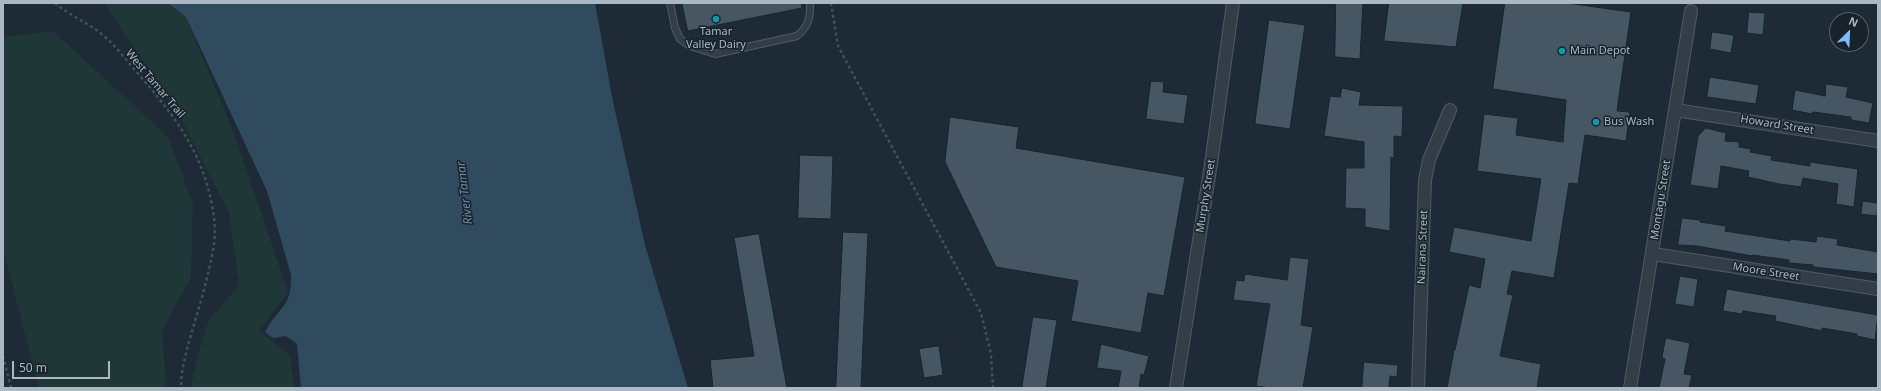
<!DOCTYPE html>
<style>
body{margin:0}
#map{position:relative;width:1881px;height:391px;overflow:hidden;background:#1e2b36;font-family:"Noto Sans",sans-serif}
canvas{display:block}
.frame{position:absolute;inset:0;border:4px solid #abb8c4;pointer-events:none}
.north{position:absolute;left:1829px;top:12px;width:40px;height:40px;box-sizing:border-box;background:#17222b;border:1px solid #525e68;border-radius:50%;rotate:24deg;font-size:11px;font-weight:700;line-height:16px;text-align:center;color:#abb8c4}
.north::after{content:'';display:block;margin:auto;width:14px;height:18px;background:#79bbfc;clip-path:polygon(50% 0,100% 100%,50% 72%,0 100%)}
.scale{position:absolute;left:12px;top:361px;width:98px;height:18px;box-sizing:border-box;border:2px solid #abb8c4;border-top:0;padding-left:5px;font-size:12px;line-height:14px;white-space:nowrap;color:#abb8c4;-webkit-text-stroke:3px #17222b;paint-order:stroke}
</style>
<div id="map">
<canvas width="1881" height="391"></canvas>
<div class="frame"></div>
<div class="north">N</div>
<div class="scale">50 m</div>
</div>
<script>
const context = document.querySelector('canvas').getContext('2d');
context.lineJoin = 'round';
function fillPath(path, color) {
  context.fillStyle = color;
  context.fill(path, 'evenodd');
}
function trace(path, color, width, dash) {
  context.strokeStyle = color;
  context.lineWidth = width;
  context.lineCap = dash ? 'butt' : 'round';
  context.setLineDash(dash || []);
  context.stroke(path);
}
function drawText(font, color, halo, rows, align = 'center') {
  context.font = font + ' "Noto Sans",sans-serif';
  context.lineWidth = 3;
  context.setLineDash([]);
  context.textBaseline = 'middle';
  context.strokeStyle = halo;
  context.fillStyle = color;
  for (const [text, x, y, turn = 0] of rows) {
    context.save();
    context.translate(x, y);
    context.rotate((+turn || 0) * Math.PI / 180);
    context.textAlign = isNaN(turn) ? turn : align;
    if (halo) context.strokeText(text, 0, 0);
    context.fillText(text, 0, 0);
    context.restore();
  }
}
fillPath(new Path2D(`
 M104,3H168L186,17L235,136L288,293L259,330L290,356L294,388H191L197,357L208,322L239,285L229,213L178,112Z
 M53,31L168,137L193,204L191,277L162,331L166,388H39L3,249V37Z`), '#203737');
fillPath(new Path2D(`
 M168,3H595L612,97L645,245L688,388H301L297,344L286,336L273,338L265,332C278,307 292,308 291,275L267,191L186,17Z`), '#304a5e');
const building = new Path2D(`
 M682,3H801L802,8L688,31Z
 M1336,3H1363L1360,59L1335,57Z
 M1389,3H1463L1456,47L1384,41Z
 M1505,3H1567L1631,12L1617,111L1630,112L1626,141L1585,135L1578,184L1569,183L1554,278L1512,271L1507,294L1513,295L1500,356L1541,364L1537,388H1447L1454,350H1455L1469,285L1480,288L1485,259L1449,252L1454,227L1531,241L1541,179L1477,171L1484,114L1518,118L1516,135L1563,142L1566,100L1493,89Z
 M1749,12L1765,13L1763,35L1747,33Z
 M1269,20L1305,25L1290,129L1255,124Z
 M1712,32L1734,35L1731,53L1710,49Z
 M1710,77L1759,85L1756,104L1707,97Z
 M1151,81L1164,82L1163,92L1188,95L1184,124L1146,119Z
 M1826,84L1848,87L1846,97L1873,103L1869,123L1851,120V117L1813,112L1812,114L1792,110L1795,90L1825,96Z
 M1342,88L1361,92L1359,105L1403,106L1402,137L1394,136V158L1391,157L1390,231L1365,227V209L1345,208L1346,168H1364V142L1324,136L1330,96L1340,97Z
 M950,117L1019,127L1016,148L1185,177L1164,296L1148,293L1141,333L1071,321L1078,281L996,267L945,162Z
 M1706,128L1726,133L1725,141L1739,142V147L1751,149L1750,152L1772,156L1771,160L1810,166V162L1858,169L1854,207L1836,204L1838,184L1803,178L1801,187L1779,184L1748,177L1749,171L1721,166L1718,189L1690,185L1698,136Z
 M800,155L833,156L831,219L798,218Z
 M1863,201L1878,203L1877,216L1861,214Z
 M1682,218L1700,220V222L1726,226L1725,231L1790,241L1791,239L1816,242L1817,236L1838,239L1837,245L1878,252V274L1813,267V265L1789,263V260L1752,255V256L1697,246L1678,245Z
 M843,232L868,233L861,388H836Z
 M759,234L787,388H713L710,360L754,356L734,238Z
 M1290,257L1309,259L1301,325L1313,327L1303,388H1270L1256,386L1270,304L1233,300L1236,280L1244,281L1245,274L1287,280Z
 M1680,276L1698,279L1694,307L1675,304Z
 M1727,289L1878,315L1875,340L1857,336V334L1822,328V331L1775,321L1776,316L1743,311L1742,314L1723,311Z
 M1033,317L1057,320L1046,388H1022Z
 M1666,338L1690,343L1684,374L1692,375L1689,388H1659L1665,359L1662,358Z
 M1101,344L1149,356L1144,375L1141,374L1139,388H1118L1121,371L1097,368Z
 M939,346L943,375L924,378L919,349Z
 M1364,362L1398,365L1397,377L1390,376L1389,388H1362Z`);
fillPath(building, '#465663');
trace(building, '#19242d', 1);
const service = new Path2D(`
 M670,3L675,28L680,39L690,46L715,54L797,36C808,27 811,17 810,3`);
const minor = new Path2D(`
 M1675,110L1878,141
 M1653,254L1878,289
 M1176,388L1212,157L1233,3
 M1418,388L1425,180L1429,160L1450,110
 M1630,388L1691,11`);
trace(service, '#4f5b65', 8);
trace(minor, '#4f5b65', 14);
trace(new Path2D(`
 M55,3C70,16 89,23 105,37C116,46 125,59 135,70C172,113 201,148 212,205C215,220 216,235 213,250C208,279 199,307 191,335C186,353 181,369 181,388
 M831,3L838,46L981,313L991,354L993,388
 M3,356L11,388`), '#3d5454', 2.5, [3, 3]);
trace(service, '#323d47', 6);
trace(minor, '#323d47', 12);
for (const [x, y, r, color] of [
 [716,19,4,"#0f9aa8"],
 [1562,51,4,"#0f9aa8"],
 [1596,122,4,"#0f9aa8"]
]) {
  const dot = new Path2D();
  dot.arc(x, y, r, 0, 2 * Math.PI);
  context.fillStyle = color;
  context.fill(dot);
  trace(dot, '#17222b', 1.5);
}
drawText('11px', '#abb8c4', '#17222b', [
 ["Tamar",716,32,"center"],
 ["Valley Dairy",716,45,"center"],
 ["Main Depot",1570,51],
 ["Bus Wash",1604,122]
], 'left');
drawText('11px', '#abb8c4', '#17222b', [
 ["West Tamar Trail",155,84,50],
 ["Howard Street",1777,125,9],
 ["Murphy Street",1206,196,-81],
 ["Montagu Street",1661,200,-81],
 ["Nairana Street",1423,247,-88],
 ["Moore Street",1766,272,9]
]);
drawText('italic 12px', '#6a8daa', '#17222b', [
 ["River Tamar",465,193,-97]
]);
</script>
